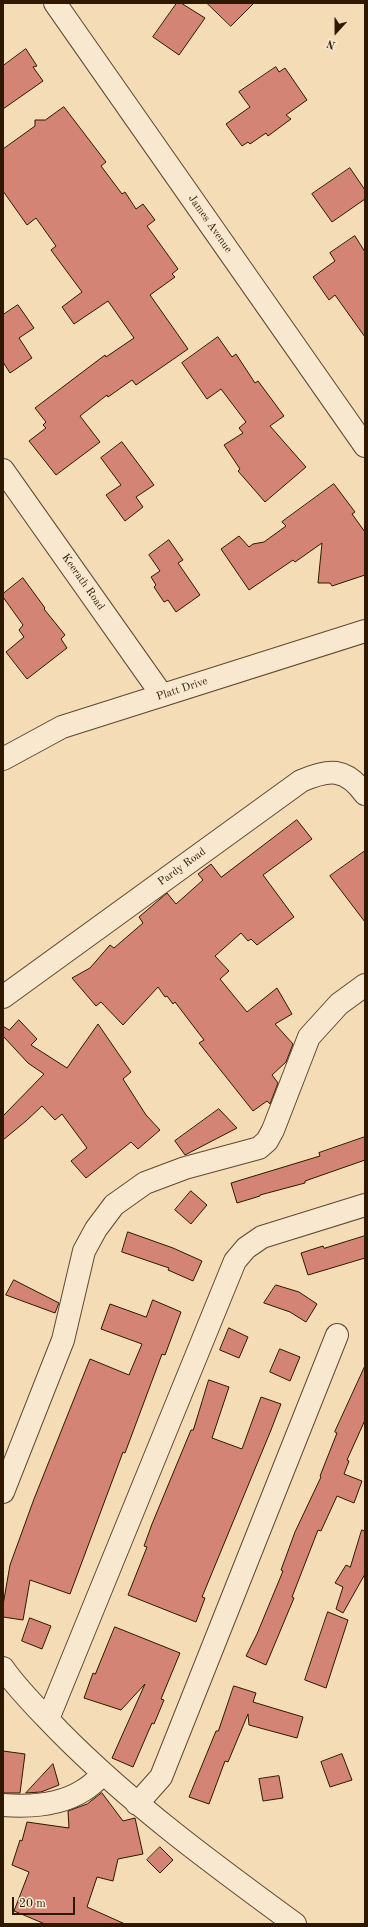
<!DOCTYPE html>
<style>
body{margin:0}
#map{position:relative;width:368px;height:1927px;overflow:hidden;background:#f4dcb7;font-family:"Old Standard TT",serif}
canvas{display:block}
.frame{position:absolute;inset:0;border:4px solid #2e1800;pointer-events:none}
.north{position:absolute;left:316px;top:12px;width:40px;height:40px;-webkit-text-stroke:3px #f8e8d0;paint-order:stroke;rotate:201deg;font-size:11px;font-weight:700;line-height:16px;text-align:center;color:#2e1800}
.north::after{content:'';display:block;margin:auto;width:14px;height:18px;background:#2e1800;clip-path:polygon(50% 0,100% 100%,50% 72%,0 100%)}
.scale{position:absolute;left:12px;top:1897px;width:63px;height:18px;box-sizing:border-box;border:2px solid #2e1800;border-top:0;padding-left:5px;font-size:12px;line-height:14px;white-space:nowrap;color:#2e1800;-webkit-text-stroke:3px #f8e8d0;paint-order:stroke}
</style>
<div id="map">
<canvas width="368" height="1927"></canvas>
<div class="frame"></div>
<div class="north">N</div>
<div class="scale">20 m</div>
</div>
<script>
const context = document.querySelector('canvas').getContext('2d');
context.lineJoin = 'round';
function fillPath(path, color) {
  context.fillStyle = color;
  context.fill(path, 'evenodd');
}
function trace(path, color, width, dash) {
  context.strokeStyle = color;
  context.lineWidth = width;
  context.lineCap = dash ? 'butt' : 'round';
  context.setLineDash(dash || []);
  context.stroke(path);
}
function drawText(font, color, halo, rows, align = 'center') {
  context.font = font + ' "Old Standard TT",serif';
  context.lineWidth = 3;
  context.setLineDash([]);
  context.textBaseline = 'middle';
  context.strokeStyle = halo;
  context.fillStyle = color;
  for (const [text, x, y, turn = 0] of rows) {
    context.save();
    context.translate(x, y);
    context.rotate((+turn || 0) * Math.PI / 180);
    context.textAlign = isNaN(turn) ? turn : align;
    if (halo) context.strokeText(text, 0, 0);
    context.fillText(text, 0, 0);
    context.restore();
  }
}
const building = new Path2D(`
 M177,3H181L205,18L179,55L153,37Z
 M207,3H254L231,26Z
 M26,49L37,66L33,67L43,81L3,109V66Z
 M276,67L279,72L285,68L307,100L286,115L291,119L268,136L266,133L250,144L248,142L242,146L226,124L250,107L239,92Z
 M64,107L106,162L101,166L122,194L125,192L136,209L143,204L155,220L147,226L178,269L172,274L175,277L150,295L188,349L136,385L132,380L108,397L107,395L80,416L100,442L56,475L29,441L46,428L43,425L46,422L35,408L105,355L106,357L134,338L108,301L74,324L62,307L82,292L51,250L56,246L36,218L27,225L3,191V149L35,126V120H45Z
 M350,168L365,190V199L332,222L312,194Z
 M355,236L365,252V337L335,295L329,300L313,277L335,261L330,253Z
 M18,305L34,328L19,338L32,358L10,373L3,362V315Z
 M218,337L232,357L236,354L255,383L258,381L284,416L270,426L306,467L265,502L238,471L240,469L224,445L243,433L239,428L246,422L221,389L207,399L182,363Z
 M122,442L154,485L136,497L143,507L125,521L106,495L121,485L101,458Z
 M334,484L355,512L352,514L365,532V575L332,586L330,583H318L322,543L295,562L293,560L249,590L221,549L239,536L249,547L253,544L264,542L286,526L282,522Z
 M169,540L183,560L178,563L200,595L176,612L168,600L164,602L154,587L156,585L151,577L160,571L149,555Z
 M23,578L45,608L44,609L65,635L61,639L67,648L27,679L6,652L24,637L19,630L23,625L3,597V594Z
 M297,820L312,839L263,875L294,917L257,945L251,939L248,941L241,933L215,956L229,971L220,979L247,1012L277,988L292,1014L275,1024L293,1044L286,1062L272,1075L278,1083L270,1104L267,1101L253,1111L199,1043L204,1040L175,1002L173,1004L167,996L165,997L158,987L123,1025L101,1002L96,1006L72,978L90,968L110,945L114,948L143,923L139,917L167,893L176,904L203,880L198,874L211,864L221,877Z
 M365,851V922L330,876Z
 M19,1020L37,1039L31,1045L67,1068L98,1024L131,1072L123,1079L146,1115L160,1130L138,1149L131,1142L86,1178L71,1161L87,1148L62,1114L55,1120L42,1106L26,1121L3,1140V1116L44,1074L28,1063L3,1036V1026L9,1030Z
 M219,1109L237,1128L185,1155L175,1141Z
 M365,1137V1160L305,1181V1183L260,1195V1196L237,1203L231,1183L320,1156L319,1153Z
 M191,1191L207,1205L191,1224L175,1210Z
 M128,1232L173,1248L202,1261L193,1281L168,1270L169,1268L122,1252Z
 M365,1236V1258L308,1275L301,1253L323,1246L324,1248Z
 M14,1280L59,1303L55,1313L6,1295Z
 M276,1285L299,1292L317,1304L306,1322L290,1312L264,1303Z
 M153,1300L181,1312L165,1355L162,1354L125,1453L123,1452L70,1594L30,1580L23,1620L3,1617V1605L10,1565L34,1499L90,1359L129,1375L142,1344L101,1329L110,1304L146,1317Z
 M229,1328L248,1337L239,1358L220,1350Z
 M280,1349L300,1357L290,1381L270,1372Z
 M365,1366V1420L347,1460L349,1461L344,1474L362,1481L354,1503L337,1496L321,1531L318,1530L292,1597L294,1598L266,1665L246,1656L257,1634L283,1571L281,1570L295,1532L321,1477L320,1476L337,1433L335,1432Z
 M209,1380L229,1387L212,1438L242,1449L261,1397L281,1404L271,1430L202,1597L205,1598L196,1622L128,1595L147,1547L144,1546L152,1524L191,1430H193Z
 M362,1530L365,1531V1574L343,1613L336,1609L343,1587L335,1583L346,1565L350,1567Z
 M328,1612L348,1620L326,1688L305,1680Z
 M30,1618L51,1626L42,1649L22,1641Z
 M115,1627L180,1653L161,1699L164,1700L154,1724L152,1723L133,1767L112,1758L145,1684L121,1710L84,1698L93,1673L95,1674Z
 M234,1686L256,1693L253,1702L303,1717L297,1738L249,1725L248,1714L228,1762L225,1761L209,1804L189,1797L216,1731H218Z
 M3,1751L25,1754L20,1793H3Z
 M342,1754L352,1780L330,1787L321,1762Z
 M53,1764L59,1785L41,1792L26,1793Z
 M279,1776L283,1798L263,1801L259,1779Z
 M102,1793L123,1821L135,1818L143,1854L118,1859L113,1881L97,1877L87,1907L125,1924H45L14,1911L29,1872L12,1865L20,1840L22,1841L27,1822L69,1828L68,1811L87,1804Z
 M160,1847L173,1860L160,1873L147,1860Z`);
fillPath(building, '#d38474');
trace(building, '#2e1800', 1);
const minor = new Path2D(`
 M55,3L365,446
 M3,470L162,695
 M3,759L62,727L365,631
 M3,997L301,781C329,769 345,767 365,794
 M3,1492L63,1340L84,1251L96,1229L114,1205L145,1183L185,1168L259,1148L267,1141L273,1130L309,1037L339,1004L365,985
 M3,1668C19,1691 40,1711 59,1731C131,1804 213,1864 295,1924
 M48,1719L235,1261L246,1248L262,1237L365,1205
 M137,1804L161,1777L337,1335
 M3,1805C29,1807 61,1805 84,1790C91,1786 97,1780 103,1774`);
trace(minor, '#60492e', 24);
trace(minor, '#f8e8d0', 22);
drawText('11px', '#2e1800', '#f8e8d0', [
 ["James Avenue",210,224,55],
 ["Keerath Road",83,582,55],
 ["Platt Drive",182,689,-18],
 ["Pardy Road",182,867,-36]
]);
</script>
